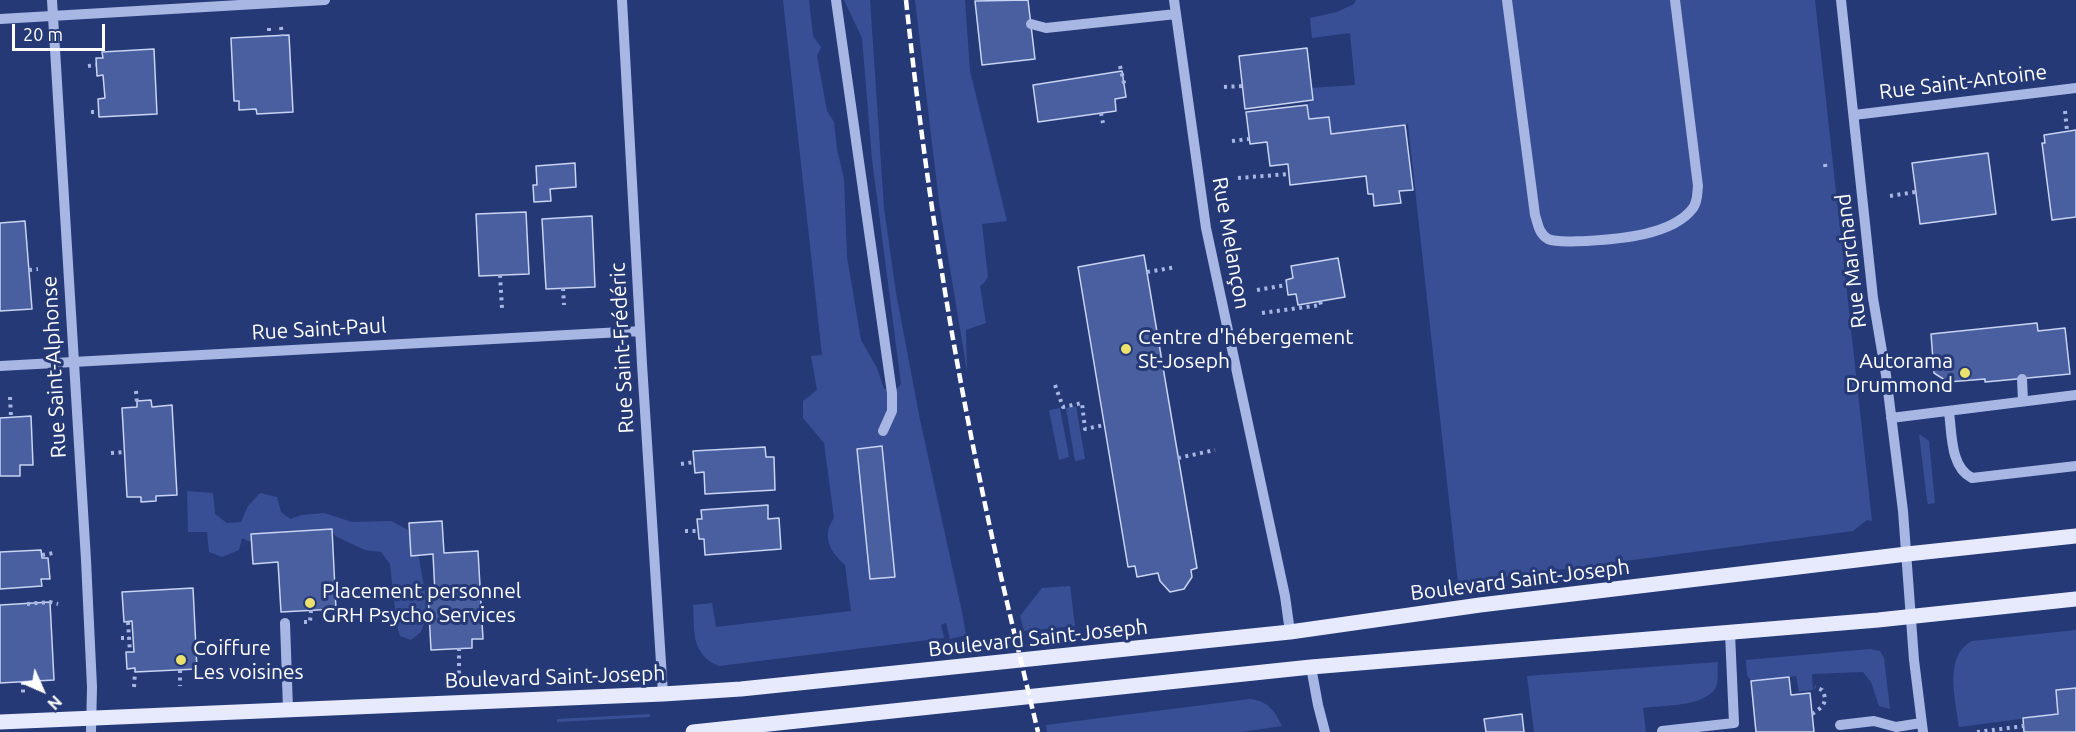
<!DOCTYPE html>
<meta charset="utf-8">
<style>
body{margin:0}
#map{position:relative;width:2076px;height:732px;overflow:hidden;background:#263977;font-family:Ubuntu,sans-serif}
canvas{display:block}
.north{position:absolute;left:12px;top:660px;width:60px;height:60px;-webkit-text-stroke:4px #263977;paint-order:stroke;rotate:135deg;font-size:16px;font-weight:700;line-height:24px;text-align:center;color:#fff}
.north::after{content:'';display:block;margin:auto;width:21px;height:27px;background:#fff;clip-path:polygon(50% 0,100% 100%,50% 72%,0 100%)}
.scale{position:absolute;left:12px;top:24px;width:93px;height:27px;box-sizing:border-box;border:3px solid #fff;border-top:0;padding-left:8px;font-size:18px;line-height:21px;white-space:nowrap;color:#fff;-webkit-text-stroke:4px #263977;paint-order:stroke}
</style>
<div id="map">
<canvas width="2076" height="732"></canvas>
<div class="north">N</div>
<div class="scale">20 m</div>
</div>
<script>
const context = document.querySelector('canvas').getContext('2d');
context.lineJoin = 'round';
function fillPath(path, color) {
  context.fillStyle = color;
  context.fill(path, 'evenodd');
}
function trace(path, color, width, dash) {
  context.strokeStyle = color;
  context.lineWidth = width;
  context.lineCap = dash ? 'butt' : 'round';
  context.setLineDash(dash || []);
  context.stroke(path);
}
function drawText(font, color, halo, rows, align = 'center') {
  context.font = font + ' Ubuntu,sans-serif';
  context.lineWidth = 6;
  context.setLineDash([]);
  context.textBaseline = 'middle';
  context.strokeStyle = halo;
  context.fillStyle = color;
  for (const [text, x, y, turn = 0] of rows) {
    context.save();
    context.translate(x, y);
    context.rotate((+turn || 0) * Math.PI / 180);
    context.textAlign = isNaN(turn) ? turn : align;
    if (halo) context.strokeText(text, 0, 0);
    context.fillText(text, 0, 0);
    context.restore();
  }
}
fillPath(new Path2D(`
 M783,0H809L813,36L821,47L817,56L827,111L834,122L837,149L844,179L847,257L861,340L877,368L884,389H897L901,384L872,159L862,38L844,0H870L884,208L896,293L920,420L962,612L966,635L950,639L946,623L941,625L944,638L719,666C690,654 695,631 693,605L712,603L716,627L851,611L845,565C830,551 821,537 834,518L824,443L803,418V401L817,390L811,356L822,355ZM882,447L895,576L871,579L857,449Z
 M915,0H965L970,71L1007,221L982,224L988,277L984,283L980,286L986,323L966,330L967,371L939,202Z
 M1356,0H1815L1872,521L1867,520L1853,531L1458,583L1408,124L1331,134L1329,117L1309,119L1307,105L1313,100L1311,88L1355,85L1350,33L1312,38L1310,18L1337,12L1354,4Z
 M1076,406L1085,459L1075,461L1066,408Z
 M1060,408L1069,457L1059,460L1049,410Z
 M1919,434L1929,441L1935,503L1928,504L1927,500Z
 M187,491L213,493L215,514L227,523L241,522L248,506L260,493L277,497L281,512L290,519L302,515L324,513L352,522L391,521L408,530L417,547L425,592L426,618L421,632L411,640L400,636L397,626L390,564L381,552L365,550L337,537L329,530L279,531L277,543L248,541L242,538L239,550L222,557L209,552L207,532H188Z
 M1070,586L1075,626L1024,631L1020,616L1042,588Z
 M2076,630V688L2056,691L2058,714L1959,727C1956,700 1943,656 1972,641Z
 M1870,649L1880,651L1884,658L1890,709L1879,706L1871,682L1863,672L1812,674L1813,690L1799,692L1796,676L1751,681L1747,675L1746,660Z
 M1718,662C1717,669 1719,680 1716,687C1706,707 1663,705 1643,708L1646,732H1534L1527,676Z
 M1250,699C1268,701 1274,710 1282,726L1241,732H1047L1046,725Z
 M650,714V717L557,722V719Z`), '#394f95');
const building = new Path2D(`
 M1028,0L1035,59L982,65L975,1Z
 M289,35L293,112L257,114L256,109L239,110V101H234L231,38Z
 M1307,48L1313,100L1245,109L1239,56Z
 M154,49L157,114L99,117L98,99L105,98L103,75L97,76L96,58H103L102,52Z
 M1122,71L1126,97L1115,99L1116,111L1038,122L1033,85Z
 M1307,105L1309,119L1329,117L1331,134L1405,125L1413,190L1399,191L1401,203L1374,206L1373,194H1368L1366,176L1290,185L1288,164L1270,166L1267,142L1250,144L1246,112Z
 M2076,130V217L2052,220L2042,143H2045L2044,135Z
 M1988,153L1996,214L1920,224L1912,163Z
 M575,163L576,187L550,189L551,201L534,202L533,185H537L536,166Z
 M526,212L529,274L479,276L476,214Z
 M592,216L595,287L546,289L542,219Z
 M25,221L32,309L0,311V223Z
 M1144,255L1197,568L1191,570L1192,577L1184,589L1170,592L1160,581L1158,573L1137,577L1135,566L1128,567L1078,267Z
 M1338,258L1345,297L1298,305L1296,294L1288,295L1286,280L1293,278L1291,266Z
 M2037,323L2038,331L2065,328L2070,374L1985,382V379L1948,382L1934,373L1931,334Z
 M151,400L152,407L172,405L177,495L156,496V501L141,502V497H127L122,408L137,407V401Z
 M31,416L33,465H20V476H0V418Z
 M882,446L895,577L870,579L857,449Z
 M765,447L766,457H774L775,490L705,494L704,472L695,473L693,451Z
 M768,505V519L779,518L781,549L705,555L704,539H699L697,519H702L701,510Z
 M442,521L444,553L478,551L483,639H472V648L431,650L428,594H435L433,554L411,556L409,523Z
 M332,529L336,609L281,612L278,562L253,564L251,534Z
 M41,550L42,558H48L50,579H41L42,586L0,589V552Z
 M193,588L197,669L135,672V668L127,669L126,652H134L132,621L124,622L122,592Z
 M50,602L54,680L0,683V605Z
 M1789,677L1791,695L1810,693L1814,732H1756L1751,681Z
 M2076,688V732H2024L2023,718L2058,714L2056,690Z
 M1522,714L1524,732H1486L1484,719Z`);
fillPath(building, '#4a5f9f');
trace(building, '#c9d4f2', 1.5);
trace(new Path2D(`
 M281,27L282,36
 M269,28V36
 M88,66L96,65
 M1120,66L1125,87
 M1224,87L1242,86
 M2065,111L2067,131
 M91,112H98
 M1101,113L1103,123
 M1232,141L1249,139
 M1825,164L1826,171
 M1238,178L1289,174
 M1890,196L1915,192
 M29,270L38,269
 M1147,272L1176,267
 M500,275L502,308
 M563,288L564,305
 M1257,290L1287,285
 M1262,313L1321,305L1320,301
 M1055,385L1063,407L1082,403L1085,429L1104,425
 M136,391L137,404
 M10,397L11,417
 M111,453L124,452
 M1178,458L1215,450
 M681,464L694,462
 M685,531H698
 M42,555L53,553
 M27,604L50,602L58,604
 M128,622L130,652
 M304,622H310L311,610
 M121,638H129
 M459,648V679
 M180,670V686
 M23,682V693
 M134,687L135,672
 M1812,714C1822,708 1829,702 1822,690L1815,687
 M1977,732L2024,726`), '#a7b6e3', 4, [3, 4.5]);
trace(new Path2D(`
 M52,0L86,560L92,687L91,732
 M622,0L642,364L663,694
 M836,0L892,393V411L883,431
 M1174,0L1206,228L1285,596L1290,632
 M1507,0L1535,215C1538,224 1539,234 1548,239C1558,243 1574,241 1585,241C1617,239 1672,236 1693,208C1698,201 1697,194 1698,186L1675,0
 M1841,0L1873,298L1886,375L1903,511L1914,660L1923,732
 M0,19L325,0
 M1031,24L1046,28L1176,14
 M1854,115L2076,88
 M0,366L640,331
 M2022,379L2023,401
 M1949,412C1952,433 1950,467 1972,478L2076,466
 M1891,418L2076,395
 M285,623L288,709
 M1311,667L1318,705L1325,732
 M1840,725L1874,721L1896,727L1921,723
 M1662,731L1734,723L1730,633`), '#a7b6e3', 10);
trace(new Path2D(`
 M0,722L663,694L741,689L1290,632L1480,605L1907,554L2076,536
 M693,732L1311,667L1878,620L2076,599`), '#e6eafc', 15);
trace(new Path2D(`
 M906,0C923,161 947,322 980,480C997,564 1018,648 1038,732`), '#fff', 4.5, [10, 4.5]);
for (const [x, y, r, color] of [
 [1126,349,6,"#ebe16d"],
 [1965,373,6,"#ebe16d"],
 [310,603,6,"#ebe16d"],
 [181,660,6,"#ebe16d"]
]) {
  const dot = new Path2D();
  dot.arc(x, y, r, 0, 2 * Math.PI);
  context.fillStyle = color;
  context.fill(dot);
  trace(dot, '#263977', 2);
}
drawText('21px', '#fff', '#263977', [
 ["Rue Saint-Antoine",1963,82,-7],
 ["Rue Melançon",1231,243,80],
 ["Rue Marchand",1851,261,-97],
 ["Rue Saint-Paul",319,329,-3],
 ["Rue Saint-Frédéric",622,348,-93],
 ["Rue Saint-Alphonse",54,367,-93],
 ["Boulevard Saint-Joseph",1520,580,-7],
 ["Boulevard Saint-Joseph",1038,638,-6],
 ["Boulevard Saint-Joseph",555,677,-2]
]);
drawText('21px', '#fff', '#263977', [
 ["Centre d'hébergement",1138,337],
 ["St-Joseph",1138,361],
 ["Autorama",1953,361,"right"],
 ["Drummond",1953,385,"right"],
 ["Placement personnel",322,591],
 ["GRH Psycho Services",322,615],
 ["Coiffure",193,648],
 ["Les voisines",193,672]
], 'left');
</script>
